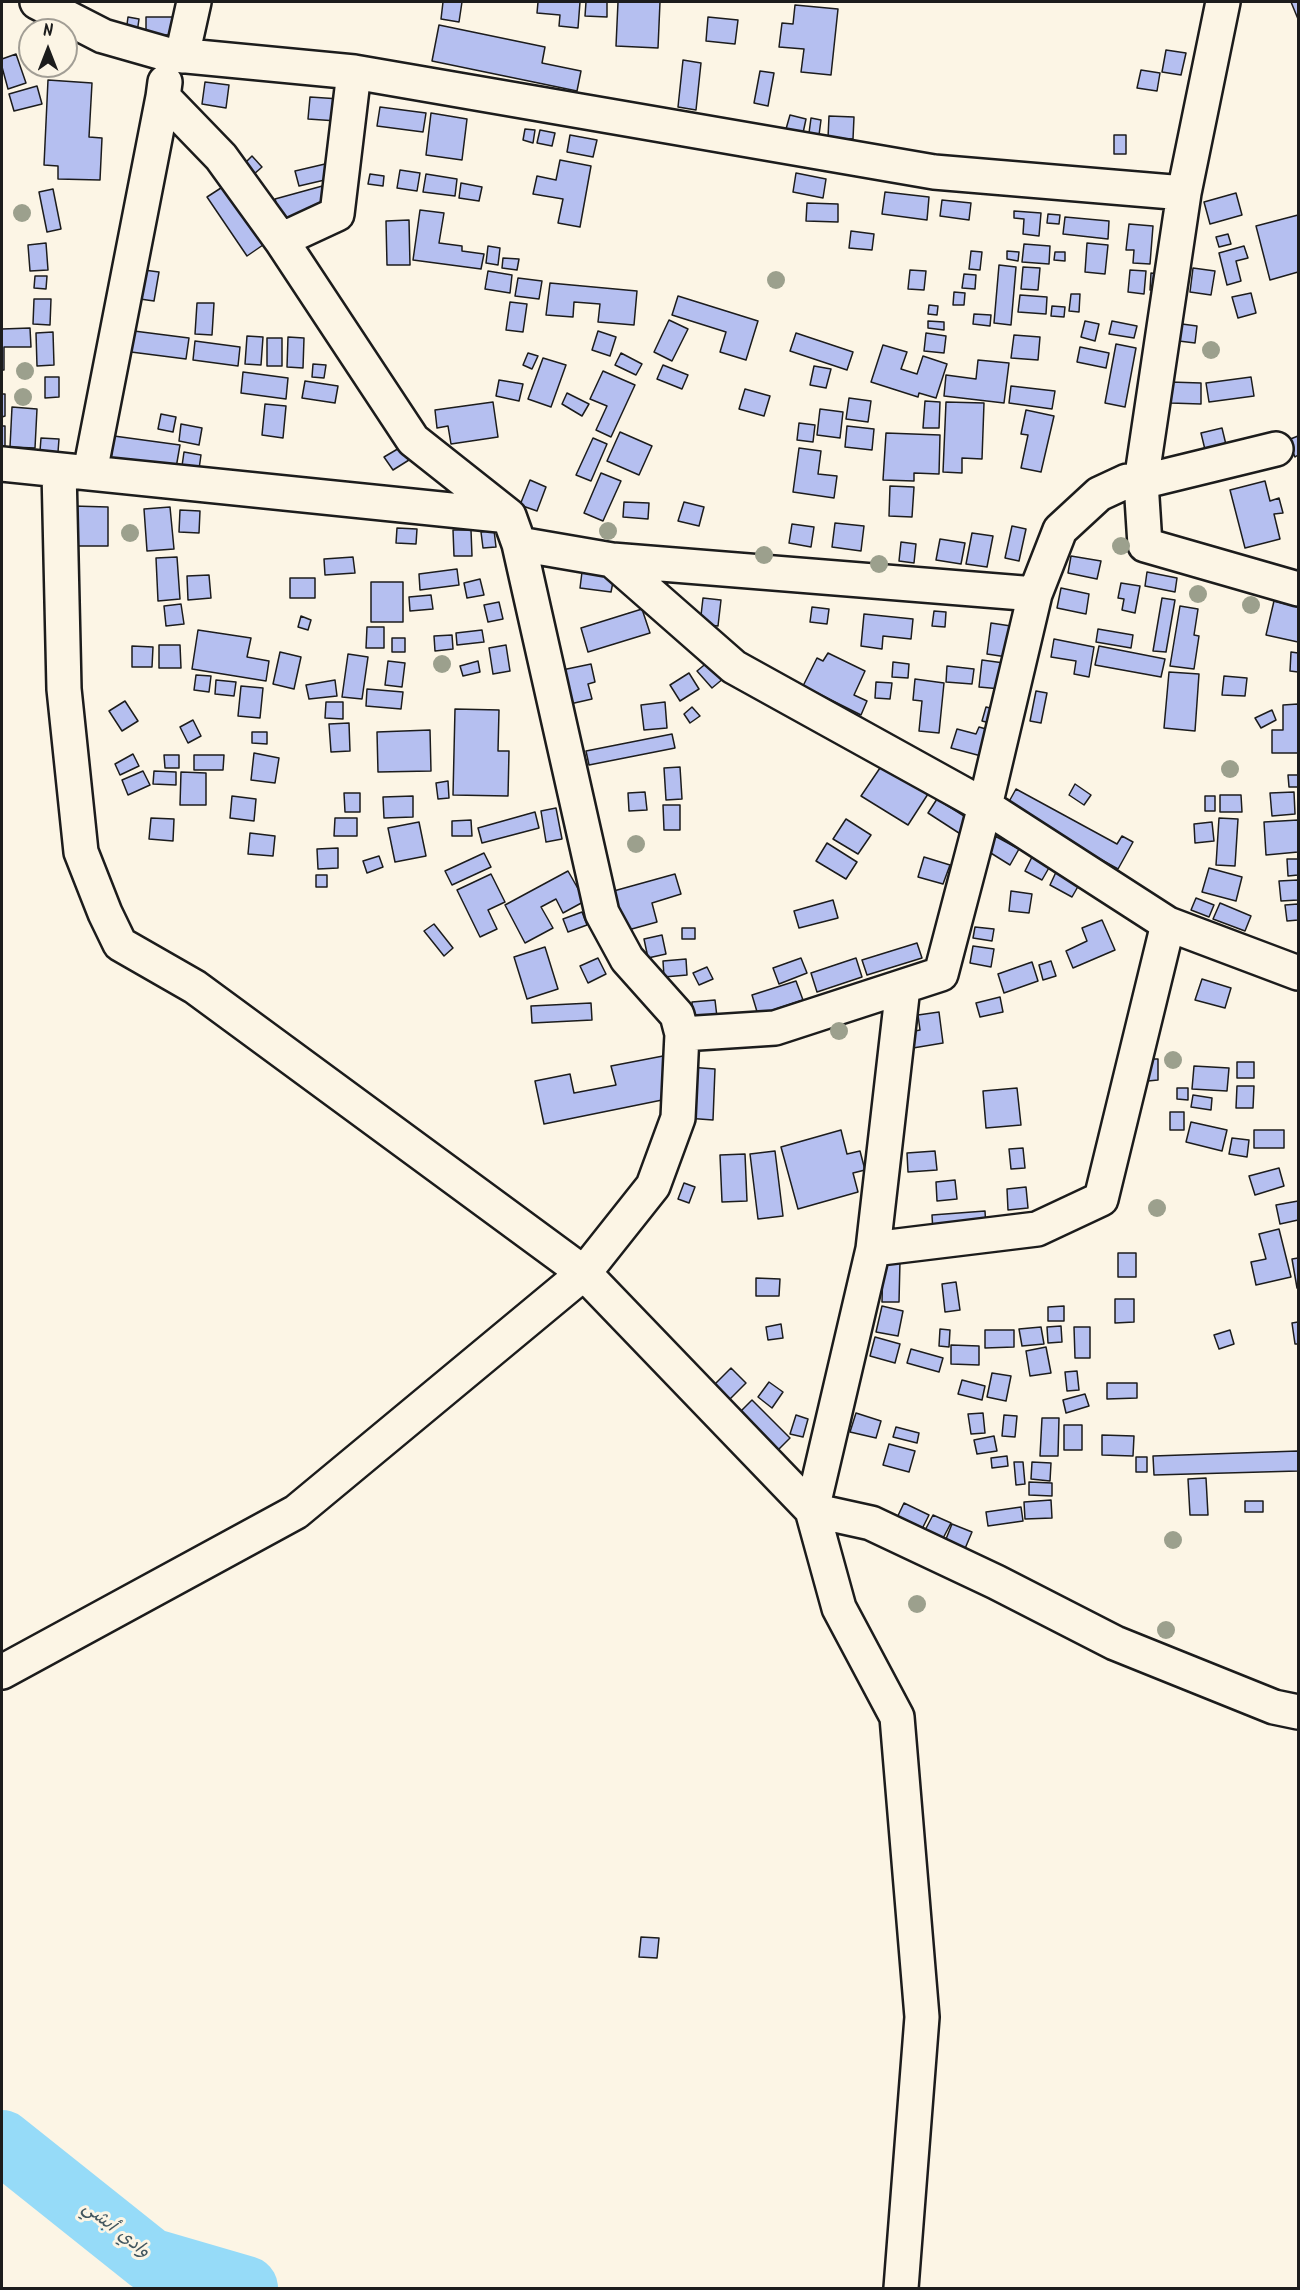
<!DOCTYPE html>
<meta charset="utf-8">
<style>
body{margin:0}
#map{position:relative;width:1300px;height:2290px;overflow:hidden;background:#fcf5e5;font-family:Kalam,sans-serif}
canvas{display:block}
.frame{position:absolute;inset:0;border:3px solid #1c1c1c;pointer-events:none}
.north{position:absolute;left:18px;top:18px;width:60px;height:60px;box-sizing:border-box;background:#fcf5e5;border:2px solid #a29e95;border-radius:50%;rotate:0deg;font-size:16px;font-weight:700;line-height:24px;text-align:center;color:#1c1c1c}
.north::after{content:'';display:block;margin:auto;width:21px;height:27px;background:#1c1c1c;clip-path:polygon(50% 0,100% 100%,50% 72%,0 100%)}
</style>
<div id="map">
<canvas width="1300" height="2290"></canvas>
<div class="frame"></div>
<div class="north">N</div>
</div>
<script>
const context = document.querySelector('canvas').getContext('2d');
context.lineJoin = 'round';
function trace(path, color, width, dash) {
  context.strokeStyle = color;
  context.lineWidth = width;
  context.lineCap = dash ? 'butt' : 'round';
  context.setLineDash(dash || []);
  context.stroke(path);
}
function fillPath(path, color) {
  context.fillStyle = color;
  context.fill(path, 'evenodd');
}
function drawText(font, color, halo, rows, align = 'center') {
  context.font = font + ' Kalam,"Playpen Sans Arabic",sans-serif';
  context.lineWidth = 6;
  context.setLineDash([]);
  context.textBaseline = 'middle';
  context.strokeStyle = halo;
  context.fillStyle = color;
  for (const [text, x, y, turn = 0] of rows) {
    context.save();
    context.translate(x, y);
    context.rotate((+turn || 0) * Math.PI / 180);
    context.textAlign = isNaN(turn) ? turn : align;
    if (halo) context.strokeText(text, 0, 0);
    context.fillText(text, 0, 0);
    context.restore();
  }
}
trace(new Path2D(`
 M2,2142L150,2260L246,2288`), '#96dbf8', 64);
const building = new Path2D(`
 M443,2H462L459,22L441,19Z
 M538,2H580L578,28L559,26L560,15L537,13Z
 M586,2H607V17L585,16Z
 M618,2H660L658,48L616,46Z
 M1291,2H1298V19Z
 M795,5L838,9L831,75L801,72L804,49L779,47L782,23L793,24Z
 M128,17L139,19L137,33L126,32Z
 M146,17H175V35H146Z
 M708,17L738,20L735,44L706,41Z
 M439,25L545,47L542,63L581,71L577,91L432,61Z
 M1166,50L1186,53L1181,75L1162,72Z
 M16,54L26,83L8,89L2,67V59Z
 M683,60L701,63L696,110L678,107Z
 M1141,70L1160,73L1157,91L1137,88Z
 M760,71L774,73L768,106L754,103Z
 M48,80L92,83L89,137L102,138L100,180L58,179V166L44,165Z
 M205,82L229,85L226,108L202,104Z
 M37,86L42,104L14,111L9,94Z
 M310,97L340,99L337,121L308,119Z
 M380,107L426,113L423,132L377,126Z
 M431,113L467,119L462,160L426,155Z
 M790,115L806,119L803,133L786,129Z
 M829,116L854,117L853,139L828,138Z
 M811,118L821,120L819,135L809,133Z
 M525,129L535,130L533,143L523,140Z
 M540,130L555,133L552,146L537,143Z
 M570,135L597,140L593,157L567,152Z
 M1114,135H1126V154H1114Z
 M252,156L262,167L253,175L244,164Z
 M560,160L591,166L580,227L558,223L563,199L533,194L537,176L556,180Z
 M325,164L329,179L299,186L295,171Z
 M400,170L420,173L417,191L397,188Z
 M796,173L826,179L823,198L793,192Z
 M370,174L384,176L383,186L368,184Z
 M426,174L457,179L455,196L423,192Z
 M461,183L482,187L479,201L459,198Z
 M326,185L332,208L281,221L275,199Z
 M224,186L263,245L247,256L207,197Z
 M53,189L61,229L47,232L39,192Z
 M885,192L929,197L927,220L882,214Z
 M1236,193L1242,215L1210,224L1204,202Z
 M942,200L971,203L969,220L940,216Z
 M807,203L838,204V222L806,221Z
 M420,210L444,213L439,243L462,246V251L484,254L481,269L413,260Z
 M1014,211L1041,213L1039,236L1023,234L1024,219L1014,218Z
 M1048,214L1060,215L1059,224L1047,223Z
 M1298,215V272L1270,280L1256,226Z
 M1065,217L1109,221L1108,239L1063,234Z
 M409,220L410,265H387L386,221Z
 M1129,224L1153,226L1150,264L1133,263L1134,250H1126Z
 M851,231L874,234L872,250L849,248Z
 M1228,234L1231,244L1219,247L1216,237Z
 M46,243L48,270L30,271L28,245Z
 M1087,243L1108,245L1105,274L1085,272Z
 M1024,244L1050,246L1049,264L1022,262Z
 M488,246L500,248L498,265L486,263Z
 M1244,246L1248,258L1236,261L1241,281L1227,285L1219,253Z
 M971,251L982,252L980,270L969,269Z
 M1007,251L1019,252L1018,261L1007,259Z
 M1055,252H1065V261L1054,260Z
 M503,258L519,259L517,270L502,268Z
 M999,265L1016,267L1011,325L994,323Z
 M1023,267L1040,268L1038,290L1021,289Z
 M1193,268L1215,271L1211,295L1190,292Z
 M144,270L159,272L154,301L140,299Z
 M910,270L926,271L924,290L908,289Z
 M1130,270L1146,271L1144,294L1128,292Z
 M488,271L512,275L510,293L485,289Z
 M1151,273L1159,274L1158,291L1150,290Z
 M964,274L976,275L975,289L962,288Z
 M35,276H47L46,289L34,288Z
 M518,278L542,281L539,299L515,296Z
 M550,283L637,291L634,325L598,322L600,304L574,302L573,317L546,315Z
 M954,292L965,293L964,305H953Z
 M1251,293L1256,313L1238,318L1232,297Z
 M1071,294H1080L1079,312L1069,311Z
 M1020,295L1047,297L1046,314L1018,312Z
 M678,296L758,321L746,360L720,352L726,332L672,315Z
 M34,299H51L50,325L33,324Z
 M510,302L527,304L523,332L506,330Z
 M197,303H214L212,335L195,334Z
 M929,305L938,306L937,315L928,314Z
 M1052,306L1065,307L1064,317L1051,316Z
 M974,314L991,315L990,326L973,324Z
 M669,320L688,329L672,361L654,352Z
 M928,321L944,322V330L928,328Z
 M1085,321L1099,324L1095,341L1081,337Z
 M1112,321L1137,326L1134,338L1109,334Z
 M1182,324L1197,326L1195,343L1179,341Z
 M30,328L31,347H4V370H2V329Z
 M134,331L189,338L186,359L131,352Z
 M598,331L616,337L610,356L592,350Z
 M53,332L54,365L37,366L36,333Z
 M796,333L853,352L847,370L790,351Z
 M926,333L946,336L944,353L924,351Z
 M1014,335L1040,337L1038,360L1011,358Z
 M247,336L263,337L261,365L245,364Z
 M288,337L304,338L303,368L287,367Z
 M267,338H282V366H267Z
 M195,341L240,347L238,366L193,360Z
 M1116,344L1136,348L1125,407L1105,403Z
 M883,345L907,352L901,369L917,374L923,356L947,364L936,398L919,393L918,397L871,382Z
 M1080,347L1109,353L1106,368L1077,362Z
 M528,353L538,356L532,369L523,365Z
 M621,353L642,364L636,375L615,365Z
 M543,358L566,365L551,407L528,399Z
 M978,360L1009,363L1004,403L944,396L946,375L976,379Z
 M313,364L326,365L324,378L312,377Z
 M663,365L688,375L682,389L657,379Z
 M814,366L831,369L826,388L810,385Z
 M603,371L635,385L611,437L596,430L607,406L590,399Z
 M243,372L288,378L286,399L241,393Z
 M45,377H59V397L45,398Z
 M1251,377L1254,396L1209,402L1206,383Z
 M499,380L523,384L519,401L496,396Z
 M305,381L338,386L335,403L302,398Z
 M1170,382L1201,383V404L1170,403Z
 M1011,386L1055,391L1052,409L1009,403Z
 M745,389L770,396L764,416L739,409Z
 M567,393L589,404L582,416L562,404Z
 M2,394H5V416L2,417Z
 M849,398L871,401L868,422L846,419Z
 M925,401L940,402L939,428H923Z
 M493,402L498,437L451,444L448,426L437,428L435,410Z
 M946,402L984,403L982,459L962,458V473L943,472Z
 M265,404L286,406L283,438L262,435Z
 M12,407L37,409L35,448L10,447Z
 M820,409L843,412L840,438L817,435Z
 M1026,410L1054,416L1041,472L1021,468L1028,435L1021,434Z
 M161,414L176,417L173,432L158,429Z
 M799,423L815,425L813,442L797,440Z
 M181,424L202,428L199,445L179,441Z
 M2,426H5V446H2Z
 M847,426L874,429L872,450L845,447Z
 M1222,428L1228,453L1207,458L1201,433Z
 M620,432L652,446L639,475L607,461Z
 M886,433L940,435L939,474L914,473V481L883,480Z
 M114,436L180,445L176,468L111,459Z
 M1298,436V455L1295,457L1288,440Z
 M41,438L59,439L58,452L40,451Z
 M593,438L607,444L591,481L576,475Z
 M401,447L409,460L393,470L384,457Z
 M799,448L821,451L818,474L837,476L834,498L793,492Z
 M184,452L201,455L199,469L182,466Z
 M601,473L621,481L603,521L584,513Z
 M530,480L546,487L537,511L520,505Z
 M1265,481L1270,501L1279,498L1283,513L1274,514L1280,539L1245,548L1230,490Z
 M890,486L914,487L912,517L889,516Z
 M624,502L649,503L648,519L623,517Z
 M684,502L704,507L699,526L678,521Z
 M73,506L108,507V546H73Z
 M170,507L174,549L147,551L144,509Z
 M180,510L200,511L199,533L179,532Z
 M835,523L864,526L861,551L832,547Z
 M792,524L814,527L811,547L789,543Z
 M1012,526L1026,529L1019,561L1005,558Z
 M397,528L417,529L416,544L396,543Z
 M453,530H471L472,556H454Z
 M494,530L496,547L483,548L481,532Z
 M972,533L993,536L987,567L966,564Z
 M940,539L965,543L961,564L936,560Z
 M901,542L916,544L914,563L899,561Z
 M1071,556L1101,561L1097,579L1068,573Z
 M177,557L180,599L158,601L156,558Z
 M353,557L355,573L325,575L324,559Z
 M457,569L459,585L420,590L419,574Z
 M582,572L614,577L611,592L580,588Z
 M1147,572L1177,578L1175,592L1145,586Z
 M209,575L211,598L188,600L187,576Z
 M290,578H315V598H290Z
 M480,579L484,595L467,598L464,583Z
 M371,582H403V622H371Z
 M1121,583L1140,586L1135,613L1122,610L1124,599L1118,598Z
 M1061,588L1089,594L1086,614L1057,608Z
 M431,595L433,609L410,611L409,597Z
 M703,598L721,600L718,626L700,624Z
 M1162,598L1175,600L1166,652L1153,651Z
 M1274,601L1298,607V642L1266,635Z
 M499,602L503,619L488,622L484,605Z
 M181,604L184,624L166,626L164,606Z
 M1180,606L1198,609L1194,635L1199,636L1194,669L1170,666Z
 M812,607L829,609L827,624L810,622Z
 M642,609L650,633L588,652L581,628Z
 M934,611L946,612L945,627L932,626Z
 M864,614L913,619L911,639L883,636L882,649L861,646Z
 M301,616L311,620L308,630L298,627Z
 M991,623L1011,626L1007,657L987,654Z
 M367,627H384V648H366Z
 M1098,629L1133,635L1131,648L1096,642Z
 M198,630L251,638L247,657L269,661L266,681L192,669Z
 M482,630L484,642L457,645L456,633Z
 M452,635L453,649L435,651L434,636Z
 M392,638H405V652H392Z
 M1054,639L1094,647L1089,677L1074,674L1076,661L1051,657Z
 M159,645H180L181,668H159Z
 M506,645L510,671L493,674L489,648Z
 M132,646L153,647L152,667H132Z
 M1099,646L1165,659L1161,677L1095,665Z
 M280,652L301,657L294,689L273,684Z
 M1291,652L1298,653V672L1290,671Z
 M828,653L865,671L854,695L867,701L861,715L803,686L817,658L823,661Z
 M348,654L368,657L362,699L342,697Z
 M982,660L1004,663L1001,689L979,687Z
 M388,661L405,663L402,687L385,685Z
 M478,661L480,672L463,676L460,666Z
 M709,661L724,678L712,688L697,671Z
 M893,662L909,664L908,678L892,677Z
 M591,664L595,682L588,684L592,699L570,704L562,670Z
 M947,666L974,669L972,684L946,682Z
 M1169,672L1199,674L1195,731L1164,728Z
 M689,673L699,689L680,701L670,685Z
 M196,675L211,676L209,692L194,690Z
 M1224,676L1247,678L1245,696L1222,695Z
 M915,679L944,683L939,733L919,731L922,701L913,700Z
 M216,680L236,682L234,696L215,694Z
 M335,680L337,696L309,699L306,685Z
 M876,682L892,683L890,699L875,698Z
 M241,686L263,688L260,718L238,716Z
 M367,689L403,692L401,709L366,706Z
 M1036,691L1047,693L1041,723L1030,721Z
 M125,701L138,721L122,731L109,711Z
 M326,702H343V719L325,718Z
 M665,702L667,728L644,730L641,705Z
 M1298,704V753H1272V730H1283V705Z
 M692,707L700,716L690,723L684,714Z
 M986,707L998,710L994,724L982,721Z
 M455,709L499,710L498,751H509L508,796L453,795Z
 M1272,710L1276,720L1261,728L1255,718Z
 M193,720L201,736L188,743L180,727Z
 M349,723L350,751L331,752L329,724Z
 M979,727L993,731L985,757L951,748L957,729L976,734Z
 M430,730L431,771L378,772L377,732Z
 M252,732H267V744L252,743Z
 M672,734L675,748L589,765L586,751Z
 M254,753L279,758L275,783L251,780Z
 M133,754L139,766L120,775L115,764Z
 M164,755H179V768H165Z
 M194,755H224L223,770H194Z
 M882,765L928,794L908,825L861,796Z
 M680,767L682,799L666,800L664,768Z
 M143,771L150,785L128,795L122,780Z
 M154,771L176,772V785L153,784Z
 M181,772L206,773V805H180Z
 M1288,775H1298V787H1289Z
 M448,781L449,798L438,799L436,783Z
 M1075,784L1091,795L1084,805L1069,795Z
 M1016,789L1117,844L1122,836L1133,842L1118,869L1006,807Z
 M645,792L647,810L629,811L628,793Z
 M1294,792L1295,814L1272,816L1270,793Z
 M344,793H360V812H345Z
 M1220,795H1241L1242,812H1220Z
 M232,796L256,799L254,821L230,818Z
 M413,796V817L384,818L383,797Z
 M1205,796H1215V811H1205Z
 M937,799L972,821L962,835L928,813Z
 M663,805H680V830H664Z
 M556,808L562,839L546,842L541,811Z
 M535,812L539,828L482,843L478,828Z
 M151,818L174,819L173,841L149,839Z
 M335,818H357V836H334Z
 M1219,818L1238,819L1235,866L1216,865Z
 M846,819L871,835L858,854L833,839Z
 M471,820L472,836H452V821Z
 M1298,820V852L1266,855L1264,822Z
 M419,822L426,856L395,862L388,828Z
 M1212,822L1214,841L1195,843L1194,824Z
 M250,833L275,836L273,856L248,854Z
 M995,836L1019,849L1010,865L986,850Z
 M827,843L857,862L846,879L816,861Z
 M338,848V868L318,869L317,849Z
 M484,853L491,867L452,885L445,871Z
 M379,856L383,867L367,873L363,861Z
 M924,857L950,865L943,884L918,877Z
 M1032,857L1050,866L1042,880L1025,871Z
 M1287,859H1298V875L1288,876Z
 M1209,868L1242,877L1236,901L1202,892Z
 M1057,870L1080,883L1072,897L1050,885Z
 M568,871L585,901L563,913L556,899L541,907L553,928L525,943L505,905Z
 M491,874L505,902L488,910L497,929L480,937L457,890Z
 M675,874L681,894L652,903L657,922L621,932L610,892Z
 M316,875H327V887H316Z
 M1298,880V900L1281,901L1279,881Z
 M1011,891L1032,894L1029,913L1009,911Z
 M1196,898L1214,905L1209,917L1191,910Z
 M833,900L838,918L799,928L794,911Z
 M1220,903L1251,916L1245,931L1213,919Z
 M1298,904V920L1287,921L1285,905Z
 M582,912L587,925L568,932L563,919Z
 M1102,920L1115,950L1073,968L1066,951L1087,941L1082,928Z
 M434,924L453,948L444,956L424,931Z
 M975,927L994,929L992,941L973,938Z
 M682,928H695V939H682Z
 M662,935L666,954L648,958L644,939Z
 M917,943L922,958L867,975L862,960Z
 M973,946L994,949L991,967L970,963Z
 M545,947L558,989L527,999L514,957Z
 M598,958L606,974L588,983L580,966Z
 M801,958L807,973L779,984L773,968Z
 M856,958L862,977L817,992L811,973Z
 M686,959L687,975L664,977L663,961Z
 M1051,961L1056,976L1043,980L1039,965Z
 M1032,962L1038,981L1004,993L998,974Z
 M707,967L713,979L699,985L693,973Z
 M1202,979L1231,988L1225,1008L1195,1000Z
 M796,981L803,1000L758,1015L752,995Z
 M1000,997L1003,1012L980,1017L976,1003Z
 M715,1000L717,1017L693,1019L692,1002Z
 M591,1003L592,1020L532,1023L531,1006Z
 M939,1012L943,1043L913,1048L910,1032L920,1030L918,1015Z
 M663,1056L672,1098L544,1124L535,1081L570,1074L574,1093L616,1085L611,1066Z
 M1147,1059H1158V1080L1148,1081Z
 M1237,1062H1254V1078H1237Z
 M1194,1066L1229,1068L1227,1091L1192,1089Z
 M689,1067L715,1069L713,1120L686,1118Z
 M1237,1086H1254L1253,1108H1236Z
 M1017,1088L1021,1125L986,1128L983,1091Z
 M1177,1088H1188V1100L1177,1099Z
 M1193,1095L1212,1098L1211,1110L1191,1107Z
 M1170,1112H1184V1130H1170Z
 M1191,1122L1227,1130L1222,1151L1186,1142Z
 M841,1130L847,1154L860,1151L865,1170L853,1173L858,1192L798,1209L781,1147Z
 M1254,1130H1284V1148H1254Z
 M1232,1138L1249,1140L1247,1157L1229,1154Z
 M1023,1148L1025,1168L1011,1169L1009,1149Z
 M775,1151L783,1216L758,1219L750,1154Z
 M935,1151L937,1170L908,1172L907,1153Z
 M745,1154L747,1201L722,1202L720,1155Z
 M1279,1168L1284,1186L1255,1195L1249,1176Z
 M955,1180L957,1199L937,1201L936,1182Z
 M684,1183L695,1187L689,1203L678,1199Z
 M1026,1187L1028,1208L1008,1210L1007,1189Z
 M1298,1201V1220L1280,1224L1276,1205Z
 M985,1211L986,1228L933,1232L932,1215Z
 M1279,1229L1291,1277L1256,1285L1251,1262L1266,1259L1259,1234Z
 M1118,1253H1136V1277H1118Z
 M1298,1258V1288H1297L1292,1259Z
 M883,1261H900L899,1302H882Z
 M756,1278L780,1279L779,1296H756Z
 M956,1282L960,1310L945,1312L942,1284Z
 M1115,1299H1134V1322L1115,1323Z
 M882,1306L903,1311L898,1336L876,1332Z
 M1064,1306V1321H1048V1307Z
 M1298,1322V1344H1295L1292,1323Z
 M781,1324L783,1338L768,1340L766,1327Z
 M1061,1326L1062,1342L1048,1343L1047,1327Z
 M1041,1327L1044,1344L1022,1346L1019,1329Z
 M1074,1327H1090V1358H1075Z
 M940,1329L950,1330L949,1347L939,1346Z
 M985,1330H1014V1347L985,1348Z
 M1230,1330L1234,1344L1219,1349L1214,1335Z
 M875,1337L900,1344L895,1363L870,1356Z
 M951,1345L979,1346V1365L951,1364Z
 M1046,1347L1051,1373L1030,1376L1026,1351Z
 M911,1349L943,1358L939,1372L907,1363Z
 M731,1368L746,1383L728,1401L713,1386Z
 M1077,1371L1079,1390L1067,1391L1065,1372Z
 M992,1373L1011,1376L1006,1401L987,1397Z
 M962,1380L985,1386L982,1400L958,1394Z
 M769,1382L783,1392L772,1408L758,1397Z
 M1107,1383H1137V1398L1107,1399Z
 M1085,1394L1089,1406L1066,1413L1063,1400Z
 M752,1400L790,1438L776,1452L738,1414Z
 M856,1413L881,1421L876,1438L850,1432Z
 M983,1413L985,1433L971,1434L968,1414Z
 M796,1415L808,1419L803,1437L790,1434Z
 M1004,1415L1017,1416L1015,1437L1002,1436Z
 M1042,1418H1059L1058,1456H1040Z
 M1064,1425H1082V1450H1064Z
 M896,1427L919,1433L917,1443L893,1437Z
 M1102,1435L1134,1436L1133,1456L1102,1455Z
 M994,1436L997,1451L977,1454L974,1440Z
 M889,1444L915,1451L909,1472L883,1465Z
 M1298,1451V1471L1154,1475L1153,1456Z
 M1007,1456L1008,1466L992,1468L991,1458Z
 M1136,1457H1147V1472H1136Z
 M1014,1462H1023L1025,1484L1016,1485Z
 M1032,1462L1051,1463L1050,1481L1031,1479Z
 M1206,1478L1208,1515H1190L1188,1479Z
 M1029,1482L1052,1483V1496L1029,1495Z
 M1051,1500L1052,1518L1025,1519L1024,1502Z
 M1245,1501H1263V1512H1245Z
 M904,1503L929,1515L919,1535L894,1524Z
 M1021,1507L1023,1521L988,1526L986,1512Z
 M933,1515L951,1523L940,1544L922,1536Z
 M952,1524L972,1532L964,1551L944,1544Z
 M641,1937L659,1938L657,1958L639,1957Z`);
fillPath(building, '#b5bff0');
trace(building, '#1c1c1c', 1.5);
const minor = new Path2D(`
 M37,2L103,36L166,54L354,72L934,172L1184,193
 M1223,2L1184,193L1141,482L1145,545L1298,589
 M182,56L194,2
 M281,240L337,214L354,72
 M2,464L509,516
 M59,470L64,689L81,852L105,913L120,944L195,987L584,1273L812,1510L871,1523L996,1582L1115,1643L1274,1707L1298,1712
 M90,472L163,97L165,82
 M519,544L612,560L1035,594
 M612,560L734,667L985,806L1168,924L1298,973
 M682,1034L775,1028L941,974L985,806L1035,594L1060,530L1099,494L1127,481L1141,482L1276,449
 M873,1249L1037,1229L1101,1199L1168,924
 M2,1672L296,1512L584,1273L653,1186L678,1118L682,1034L677,1015L627,959L602,913L519,544L509,516L413,440L281,240L221,157L163,97
 M901,2288L922,2017L897,1717L839,1608L812,1510L873,1249L903,987`);
trace(minor, '#1c1c1c', 38);
trace(minor, '#fcf5e5', 33);
context.fillStyle = '#9ca08d';
for (const [x, y] of [
 [22,213],
 [776,280],
 [1211,350],
 [25,371],
 [23,397],
 [608,531],
 [130,533],
 [1121,546],
 [764,555],
 [879,564],
 [1198,594],
 [1251,605],
 [442,664],
 [1230,769],
 [636,844],
 [839,1031],
 [1173,1060],
 [1157,1208],
 [1173,1540],
 [917,1604],
 [1166,1630]
]) {
  context.beginPath();
  context.arc(x, y, 9, 0, 2 * Math.PI);
  context.fill();
}
drawText('italic 18px', '#41555e', '#fcf5e5', [
 ["وادي أبشي",115,2231,38]
]);
</script>
